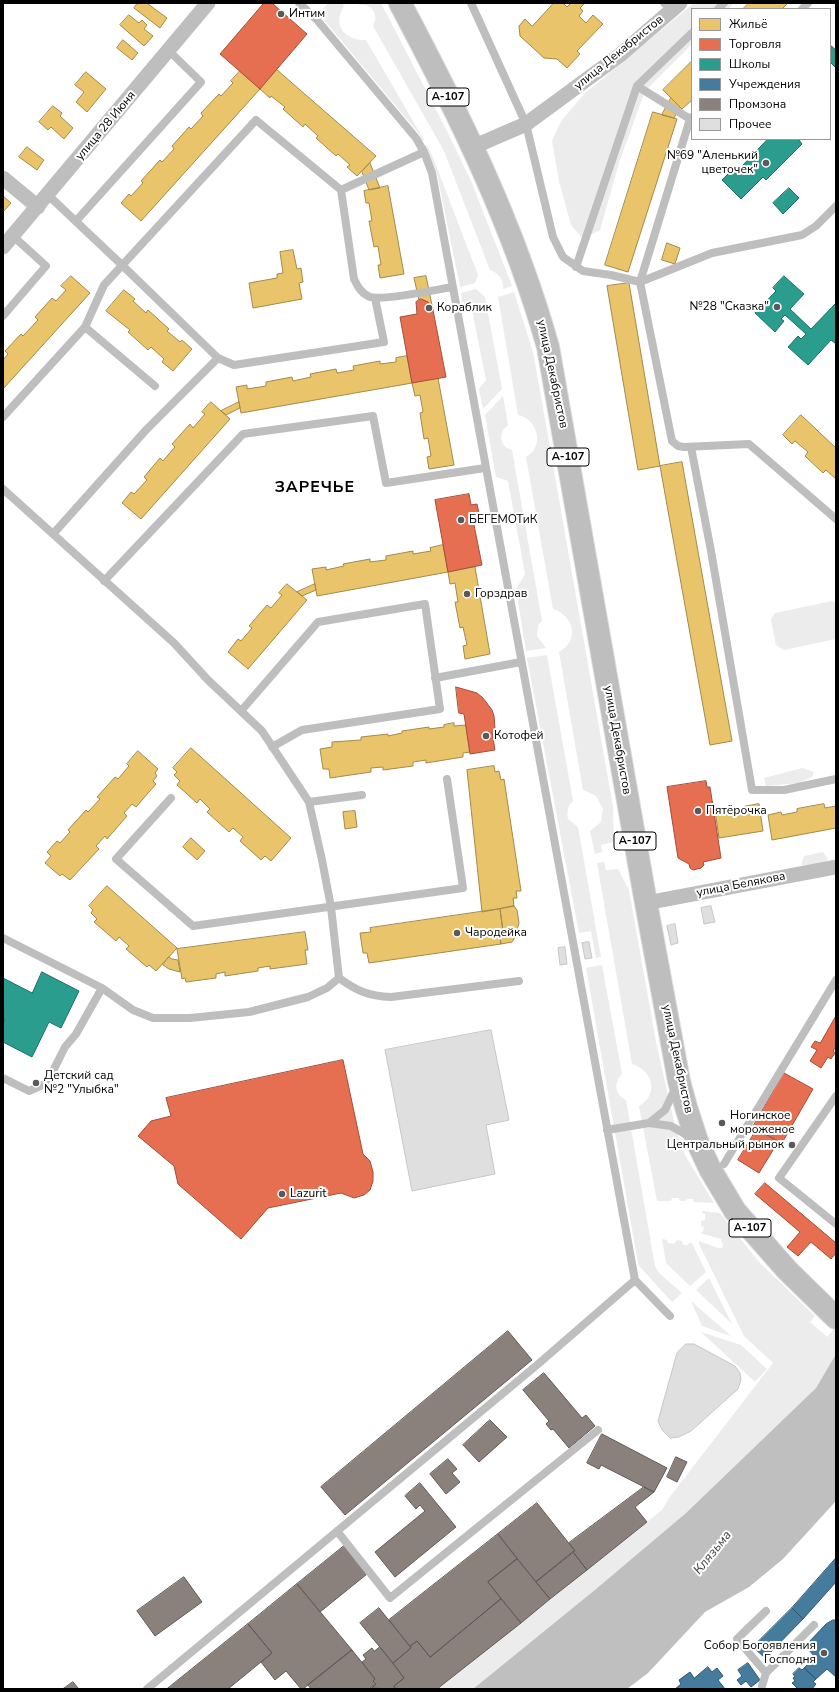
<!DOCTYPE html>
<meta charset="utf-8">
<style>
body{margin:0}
#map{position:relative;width:839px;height:1692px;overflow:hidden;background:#fff;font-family:"Nunito Sans",sans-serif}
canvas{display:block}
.frame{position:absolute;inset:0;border:4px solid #000;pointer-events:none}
.legend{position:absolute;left:691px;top:8px;width:140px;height:132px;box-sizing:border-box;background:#fff;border:1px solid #999;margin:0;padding:5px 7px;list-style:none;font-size:12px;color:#000}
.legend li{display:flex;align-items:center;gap:8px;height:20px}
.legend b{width:20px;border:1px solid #999}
</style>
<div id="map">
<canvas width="839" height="1692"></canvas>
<div class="frame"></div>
<ul class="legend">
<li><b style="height:11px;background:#e9c46a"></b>Жильё</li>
<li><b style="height:11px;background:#e76f51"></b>Торговля</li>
<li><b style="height:11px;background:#2a9d8f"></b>Школы</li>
<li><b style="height:11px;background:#457b9d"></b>Учреждения</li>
<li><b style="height:11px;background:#8a817c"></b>Промзона</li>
<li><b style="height:11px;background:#dfdfdf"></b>Прочее</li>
</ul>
</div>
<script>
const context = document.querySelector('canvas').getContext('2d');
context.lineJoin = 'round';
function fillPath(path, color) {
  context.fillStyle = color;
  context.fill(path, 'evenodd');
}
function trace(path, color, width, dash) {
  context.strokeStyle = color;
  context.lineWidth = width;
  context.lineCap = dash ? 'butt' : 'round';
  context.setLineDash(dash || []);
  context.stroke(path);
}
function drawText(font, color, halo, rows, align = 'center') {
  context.font = font + ' "Nunito Sans",sans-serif';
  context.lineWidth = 4;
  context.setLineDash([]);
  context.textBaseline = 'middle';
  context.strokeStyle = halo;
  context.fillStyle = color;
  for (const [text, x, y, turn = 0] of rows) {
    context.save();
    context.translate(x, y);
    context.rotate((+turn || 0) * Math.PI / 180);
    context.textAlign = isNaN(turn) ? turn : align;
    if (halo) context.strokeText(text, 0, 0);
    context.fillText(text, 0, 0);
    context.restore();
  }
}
fillPath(new Path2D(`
 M328,3H342L344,6C332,25 345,41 366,40L424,140L422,141L420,135L319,14Z
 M357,3H381L449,135L472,183L512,286L503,289C504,280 499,273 490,270L444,151L373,26C380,15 371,3 359,5Z
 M694,3H734L728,9H692V44L645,91L619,163L600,230L583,239L571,225L559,181L552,141L561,121L585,93Z
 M427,145L432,155L478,275L475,283L460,287L437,174L424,146Z
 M476,289L485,297L502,389L483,409L479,389L486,380L471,305L462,302L461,293Z
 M514,292L533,352L539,385L613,807L614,842L601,845L602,852L595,854L590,831L601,822L603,809L596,796L583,790L559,652C580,640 574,616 553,609L526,457C545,447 538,419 518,415L498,297Z
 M503,396L508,425C498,432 499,447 512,450L542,621L538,625L537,636L546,648L526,651L516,589L525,574L508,481L496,477L485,415Z
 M832,601L836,603V639L784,650L776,645L771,619L775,613Z
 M547,655L573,801C567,806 567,812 568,819L578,827L601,957L596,958L591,931L579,933L527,658Z
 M802,768L814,772L812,777L799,783L766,786L764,778Z
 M823,852L828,860L821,864L801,865L804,856Z
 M604,862L606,870L618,869L629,890L656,1042L676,1130L685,1155L714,1203L694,1202L693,1199H687L686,1201H680L679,1198H672L671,1201H657L639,1106C660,1094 652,1070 632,1064L597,863Z
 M602,965L622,1074C613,1083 615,1095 626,1100L655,1266L659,1273L682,1293L672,1302L640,1267L638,1263L586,968Z
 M702,1211L720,1213L759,1262L815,1316L810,1322L827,1337L836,1327V1354L816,1388L686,1513L596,1589L473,1689H437L662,1510L669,1498L773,1363L744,1336L699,1244V1241L718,1248H722L723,1245L721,1239L700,1233L703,1232L704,1227L701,1226V1221L705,1220V1214L702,1213Z
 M662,1239L667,1240L668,1243L674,1244L677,1240L682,1241L683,1245H688L689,1243H692L706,1272L690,1286L666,1263Z
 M709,1278L732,1324L696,1290Z
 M691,1301L731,1336L702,1326Z
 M701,1332L741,1345L767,1369L755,1382Z`), '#ececec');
fillPath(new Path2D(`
 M836,1354V1501L783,1559L749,1587L705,1612L648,1673L627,1689H473L596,1589L686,1513L816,1388Z`), '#bfbfbf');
const homes = new Path2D(`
 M138,3H149L148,4L167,18L160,28L134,8Z
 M554,3H563L567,7L571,3H585L580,8L583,11L579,16L586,23L593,15L603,24L577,51L580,54L567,68L557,59L544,58L520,36L519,26L525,19L532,26Z
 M749,3H788L782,9H743Z
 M129,15L139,23L142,20L147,25L144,29L153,36L144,46L120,25Z
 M123,40L138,53L132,60L117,48Z
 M692,61V100L682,109L663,90Z
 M276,69L376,156L357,176L347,167L350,165L338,154L336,156L316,138L318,136L305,124L303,127L283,109L285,107L271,96L270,98L260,89Z
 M240,71L260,89L141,221L121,203L129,194L131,196L143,183L141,181L160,160L162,162L174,149L172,146L189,127L191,129L203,116L201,113L219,94L221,96L233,83L231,81Z
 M86,72L106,89L87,112L76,102L84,92L75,85Z
 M671,98L680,107L674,118L662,115Z
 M53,106L62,113L60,116L73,128L64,139L51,127L48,130L39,122Z
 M653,112L677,119L628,272L605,265Z
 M27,147L44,160L37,170L19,157Z
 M370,163L380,188L369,190L362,172Z
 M388,186L404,274L380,278L378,265H381L378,246L374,247L369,221H372L369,203H366L364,191Z
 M3,196L11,203L3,212Z
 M667,243L680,248L675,264L662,260Z
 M293,250L297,269L301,268L303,282L299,283L302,299L253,308L249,283L277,278V274L283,273L280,252Z
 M71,276L90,293L3,389V360L8,354L5,351L21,334L23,336L38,320L35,317L52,298L56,301L66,290L61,286Z
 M426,276L433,310L428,302L419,300L414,278Z
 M629,283L660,466L638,470L607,286Z
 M124,290L135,299L133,301L146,313L148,310L169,329L167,331L180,342L182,340L192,349L173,371L162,362L164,359L151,347L148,350L128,332L130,330L106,311Z
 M407,356L412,383L241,413L236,387L247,385V389L266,386V382L292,377L293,381L311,377L310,374L336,369L337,373L354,370L353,366L380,361V364L396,362V358Z
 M438,378L454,465L429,469L427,457L431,456L428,438L424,439L420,413L423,412L420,395L415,396L412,383Z
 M211,402L230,419L141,519L122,503L131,492L134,494L147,480L144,477L160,458L163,461L175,447L172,444L190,424L193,428L205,414L202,412Z
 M239,402L240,408L226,415L221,411Z
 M801,415L836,448V479L826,470L823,473L805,456L808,452L795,441L792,444L783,435Z
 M682,462L732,741L710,745L660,466Z
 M443,545L448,572L317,596L312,569L326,567V570L344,566L343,564L370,559V562L386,560V556L413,551V554L431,551L430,548Z
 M475,567L490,654L465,659L463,646L467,645L463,627L460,628L455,602H458L455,583L450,584L448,572Z
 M287,584L307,600L248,669L228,652L238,639L241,641L252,628L249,626L267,605L271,608L282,595L279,593Z
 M315,584L316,590L302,596L297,592Z
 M454,723V726L466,725L470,752L463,753V757L426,763V760L413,762V766L383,770V767L371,768V772L330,778L329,769H323L320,749L332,747V742L361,740V737L388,734V736L402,733V731L429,727V729L444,727V725Z
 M191,748L291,838L271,861L265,856L261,860L240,841L243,837L233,828L229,832L207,812L210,809L200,799L197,803L177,785L180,781L174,775L177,772L173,768Z
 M138,751L158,769L155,773L157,776L153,781L156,784L136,807L132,804L124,813L127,816L107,839L105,836L96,846L99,849L70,880L62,874L60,876L45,863L51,856L47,852L57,841L60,843L70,832L68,830L86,810L88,812L100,799L97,797L115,777L118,779L129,766L127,764Z
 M494,766L495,772L499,771L501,780L504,779L521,891H516L517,898H513L514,906L482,912L467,770Z
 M759,804L763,831L719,838L715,811L729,809V812L743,810V807Z
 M824,804L825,808L836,806V828L772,840L768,815L781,812L782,815L797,812V809Z
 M355,811L357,827L345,829L343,812Z
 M191,838L205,851L197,860L183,847Z
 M107,886L177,948L156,971L149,965L147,967L126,949L129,946L119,937L116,941L94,922L97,919L91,913L93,910L89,906Z
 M514,906L517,910L519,923L515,937L512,942L501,944L499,931H503L500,909Z
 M500,909L503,931H499L501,944L369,963L367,953H363L360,933L371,932L370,928Z
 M305,932L308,950H305L307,964L270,969V966L258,968V971L225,976V972L216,974V978L186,982L185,978L182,979L177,949Z
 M169,957L172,959L178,960L180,972L169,969L163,965Z`);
fillPath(homes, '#e9c46a');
trace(homes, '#a3894a', 1);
const shops = new Path2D(`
 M272,3L307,34L260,89L220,54L263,4Z
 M421,299L428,302L433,310L446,377L412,383L400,317L417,314L416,302Z
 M469,494L471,505L477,504L480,518L473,520L482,565L448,572L435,500Z
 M456,687L477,693L483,698L492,710L494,716L495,729V731L492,732L495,750L470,754L464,714L459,713Z
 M706,781L707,787H710L721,858L703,862L704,865L701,868L693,870L690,868L689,864L678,858L667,787Z
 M836,1016V1046L833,1051L835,1053L831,1059L828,1057L821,1068L810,1061L817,1050L811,1047L815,1041L820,1043Z
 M343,1060L363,1154L370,1161L373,1172V1181L370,1190L364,1195L354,1198L341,1193L268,1208L241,1239L178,1184L174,1166L138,1136L151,1121L171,1116L166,1098Z
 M784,1073L813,1089L782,1143L753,1127Z
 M757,1129L778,1142L759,1173L738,1160Z
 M765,1183L836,1243V1253L831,1259L811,1242L798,1256L787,1247L800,1232L755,1194Z`);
fillPath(shops, '#e76f51');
trace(shops, '#a24e39', 1);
const schools = new Path2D(`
 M830,45L836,50V68L830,62Z
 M768,139H800L799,140L802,144L766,180L763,177L741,199L722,180L732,170L735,173Z
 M789,188L799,198L783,214L773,203Z
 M784,276L804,294L790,309L811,329L836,303V344L831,340L808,365L788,347L798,336L801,339L806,334L785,315L781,319L784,321L775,332L755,313L776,291L773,288Z
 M42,972L79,991L61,1028L49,1022L32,1057L3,1042V1023L5,1019L3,1018V978L32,993Z`);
fillPath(schools, '#2a9d8f');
trace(schools, '#1d6e64', 1);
const public = new Path2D(`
 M836,1558V1582L803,1619L792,1608Z
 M792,1608L803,1619L765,1658L753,1647Z
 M833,1620H836V1677L827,1669L816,1679L804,1668L815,1657L808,1649V1643L826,1624Z
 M748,1663L760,1680L751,1687L746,1681L741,1685L737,1680L742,1676L738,1670Z
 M708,1667L712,1672L717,1668L723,1676L718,1680L725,1689H675L681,1684L679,1680L690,1672L694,1678Z
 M799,1668L802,1670L804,1668L816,1679L813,1682L816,1684L812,1689H798L792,1683L795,1681L793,1678L795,1677L793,1674Z`);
fillPath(public, '#457b9d');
trace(public, '#30566e', 1);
const industry = new Path2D(`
 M508,1331L532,1360L345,1515L321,1487Z
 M544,1373L582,1418L586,1415L595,1426L569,1448L553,1429L551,1430L546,1424L549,1421L523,1390Z
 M490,1420L507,1437L479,1462L463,1445Z
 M602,1434L667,1468L654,1492L601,1465L599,1469L587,1463Z
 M676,1457L687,1462L677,1482L667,1477Z
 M448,1459L457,1469L452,1473L460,1482L446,1494L430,1474Z
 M420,1483L456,1527L395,1577L375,1552L425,1511L420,1505L416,1509L405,1496Z
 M644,1487L654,1492L635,1507L647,1522L587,1570L573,1552L575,1551L569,1543Z
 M537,1503L575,1551L536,1582L498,1534Z
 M498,1534L517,1559L488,1582L501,1599L430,1657L417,1641L410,1646L389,1620Z
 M344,1546L367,1574L320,1612L297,1584Z
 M573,1552L587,1570L550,1599L536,1582Z
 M517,1559L550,1599L521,1623L488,1582Z
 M184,1577L202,1602L155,1636L137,1611Z
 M297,1584L352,1650L303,1689H301L286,1671L275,1680L261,1662L272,1653L248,1624Z
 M501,1599L521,1623L437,1689H396L394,1686L404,1678L393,1663L411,1648L410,1646L417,1641L430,1657Z
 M379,1608L411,1648L393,1663L360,1623Z
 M248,1624L272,1653L228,1689H167Z
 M380,1647L404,1678L394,1686L395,1689L370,1688L376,1684L373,1681L375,1679L362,1662L366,1659L363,1655L372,1648L374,1651Z
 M352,1650L375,1679L373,1681L376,1684L371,1689H311L308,1685Z
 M73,1682L78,1688L77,1689H63Z`);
fillPath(industry, '#8a817c');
trace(industry, '#615a57', 1);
const building = new Path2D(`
 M711,906L715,922L704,924L701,908Z
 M675,924L678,943L671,945L667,926Z
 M589,942L592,958L585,959L582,943Z
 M565,947L567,964L560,965L558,948Z
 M491,1030L509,1120L486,1125L495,1174L412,1191L385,1050Z
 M686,1344H694L735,1366L740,1373L741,1380L738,1389L691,1431L679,1437L670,1438L662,1430L658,1421L677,1353Z`);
fillPath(building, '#dfdfdf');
trace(building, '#c7c7c7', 1);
const primary = new Path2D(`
 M400,3C459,114 514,226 548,347L646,903L679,1081L686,1107L697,1141L710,1169L735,1211L787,1270L836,1318`);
trace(primary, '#dbdbdb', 24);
trace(new Path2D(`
 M299,3L317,20L416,138L424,152L432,173L635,1280L670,1316
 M471,3L526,124L553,237L563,257L583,271L611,275L640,282L672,441L678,446L684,447L749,444L836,519
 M664,3L672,10
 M718,9L724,3
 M802,9L808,3
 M637,86L690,119
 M341,190L424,152
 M48,195L123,266L218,358L234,365L384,342L375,298
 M76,221L201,82L168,50
 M576,267L637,86L692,33
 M640,282L712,253L802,235L816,226L836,206
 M640,282L690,119L692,117
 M3,316L46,266L13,236
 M85,327L155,386
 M3,417L85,327L104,285L256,120L341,190L354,279C358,287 361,293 370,297C383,301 436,290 452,287
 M691,447L711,551L752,790H784L836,779
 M3,489L174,643L208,680L262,731L309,802L322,860L331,907L339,978C357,991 368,996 391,997L519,981
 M53,534L146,430L218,358
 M104,581L243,434L373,416L386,483L485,468
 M435,678L521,662
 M241,711L318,622L425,604L440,709L302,730L272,747
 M171,798L116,859L193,926L463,888L447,779
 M309,802L362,795
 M3,938L102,988L133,1010L153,1018H190L249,1012L308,997L327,988L339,978
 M3,1078L29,1091L47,1083L65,1047L76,1034L102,988
 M836,1096L779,1178L836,1224
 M649,1123L665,1110L676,1087
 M607,1130L649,1123L671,1126L692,1138
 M724,1164L836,980
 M337,1531L390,1598L598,1430
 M766,1673L814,1625
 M762,1686L766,1673L737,1639L766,1611
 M147,1689L537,1365L635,1280`), '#bebebe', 8);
trace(new Path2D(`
 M473,147L526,124L620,55L680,3
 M3,178L38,207
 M3,247L208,3
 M646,903L836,867`), '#bebebe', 15);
trace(primary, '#bebebe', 22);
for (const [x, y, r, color] of [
 [281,14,4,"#595959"],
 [766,163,4,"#595959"],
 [777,307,4,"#595959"],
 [429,308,4,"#595959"],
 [461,520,4,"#595959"],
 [467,594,4,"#595959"],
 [486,736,4,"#595959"],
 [698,811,4,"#595959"],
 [457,933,4,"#595959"],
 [36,1083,4,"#595959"],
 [722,1123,4,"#595959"],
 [792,1145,4,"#595959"],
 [282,1194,4,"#595959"],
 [824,1653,4,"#595959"]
]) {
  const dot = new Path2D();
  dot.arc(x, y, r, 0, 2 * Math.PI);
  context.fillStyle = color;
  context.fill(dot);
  trace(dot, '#fff', 1.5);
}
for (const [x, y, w] of [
 [448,97,42],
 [568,457,42],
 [635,841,42],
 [750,1228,42]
]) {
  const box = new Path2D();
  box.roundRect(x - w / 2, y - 9, w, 18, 3);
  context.fillStyle = '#fff';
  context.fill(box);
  trace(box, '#000', 1);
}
drawText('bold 11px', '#000', null, [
 ["А-107",448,97],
 ["А-107",568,457],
 ["А-107",635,841],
 ["А-107",750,1228]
]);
drawText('12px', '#000', '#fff', [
 ["Интим",289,14],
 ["№69 \"Аленький",758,156,"right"],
 ["цветочек\"",758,170,"right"],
 ["№28 \"Сказка\"",769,307,"right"],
 ["Кораблик",437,308],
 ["БЕГЕМОТиК",469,520],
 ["Горздрав",475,594],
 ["Котофей",494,736],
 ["Пятёрочка",706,811],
 ["Чародейка",465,933],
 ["Детский сад",44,1076],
 ["№2 \"Улыбка\"",44,1090],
 ["Ногинское",730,1116],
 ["мороженое",730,1130],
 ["Центральный рынок",784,1145,"right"],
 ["Lazurit",290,1194],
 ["Собор Богоявления",816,1646,"right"],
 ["Господня",816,1660,"right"]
], 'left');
drawText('12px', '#000', '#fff', [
 ["улица Декабристов",619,53,-39],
 ["улица 28 Июня",106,126,-50],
 ["улица Декабристов",552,374,78],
 ["улица Декабристов",617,740,80],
 ["улица Белякова",741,885,-11],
 ["улица Декабристов",677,1059,78]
]);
drawText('italic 13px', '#444', '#fff', [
 ["Клязьма",713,1553,-51]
]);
context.letterSpacing = '1px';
drawText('bold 16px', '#000', '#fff', [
 ["ЗАРЕЧЬЕ",315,488]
]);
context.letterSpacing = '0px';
</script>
